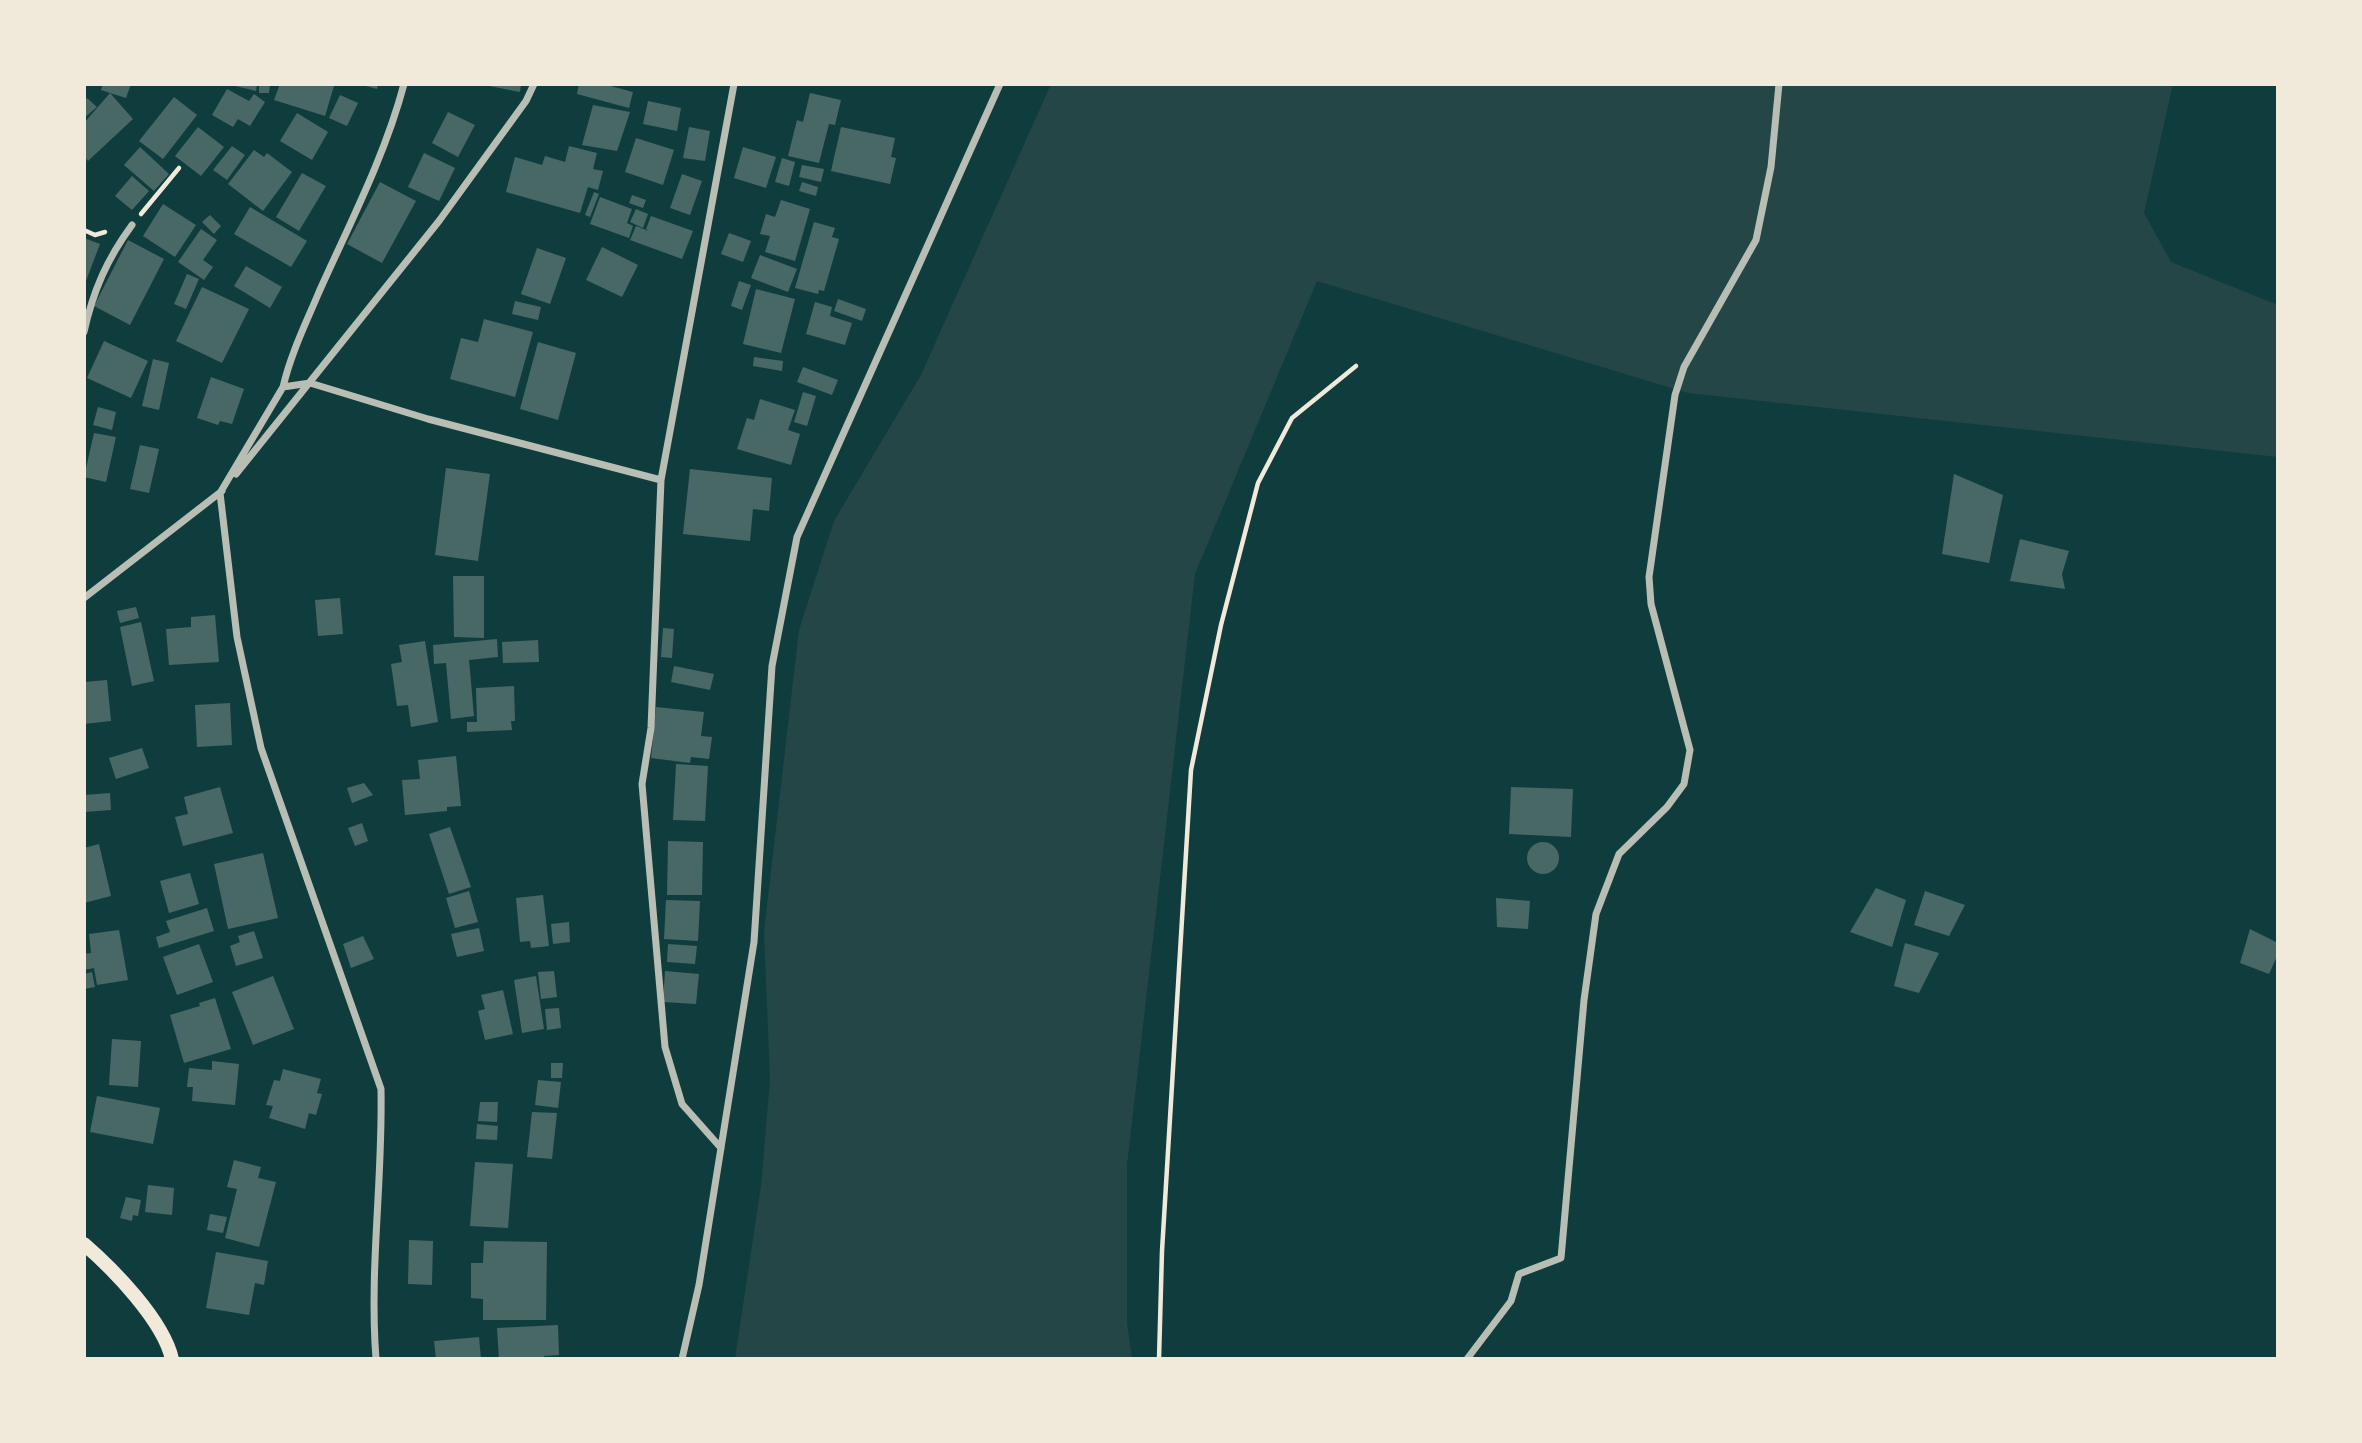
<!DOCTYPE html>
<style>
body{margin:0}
#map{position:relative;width:2362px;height:1443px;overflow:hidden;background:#0f3d3e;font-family:Mulish,sans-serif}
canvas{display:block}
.frame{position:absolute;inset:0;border:86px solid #f1e9da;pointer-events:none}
</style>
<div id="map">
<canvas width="2362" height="1443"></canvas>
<div class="frame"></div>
</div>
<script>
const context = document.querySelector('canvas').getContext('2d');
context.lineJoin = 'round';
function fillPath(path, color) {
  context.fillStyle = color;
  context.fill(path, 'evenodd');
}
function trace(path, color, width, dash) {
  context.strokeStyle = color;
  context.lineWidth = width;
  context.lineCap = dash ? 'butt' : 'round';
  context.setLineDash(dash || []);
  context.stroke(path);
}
fillPath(new Path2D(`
 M1051,84H2173L2144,213L2171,262L2278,305V457L1688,393L1317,281L1195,574L1127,1165V1323L1132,1359H735L761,1186L770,1080L764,932L799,630L834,521L921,375Z`), '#244646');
fillPath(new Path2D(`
 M103,84H131L126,98L110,93L133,119L88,161L84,156V123L110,93L101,90Z
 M227,84H257L256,91Z
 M259,84H270L269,93H259Z
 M280,84L334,86L325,116L274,100Z
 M359,84H378L377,89Z
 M479,84H521L520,92Z
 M579,84H603L633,92L629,108L577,94Z
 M227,89L249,101L254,94L265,102L250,126L238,119L233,127L212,115Z
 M810,93L841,100L835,125L829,124L819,163L788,156L797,120L803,122Z
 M340,95L358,103L347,126L329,118Z
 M174,97L197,115L163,159L139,141Z
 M87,98L97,107L84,118V101Z
 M648,101L681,108L677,131L643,124Z
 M593,105L630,112L617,151L582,145Z
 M448,112L475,125L458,157L432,143Z
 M297,113L328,132L312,160L280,141Z
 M198,127L224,147L201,176L175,156Z
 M689,127L710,131L705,161L683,158Z
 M841,127L895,138L891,157L896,158L890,184L831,171Z
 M636,138L674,150L663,185L625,172Z
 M232,146L245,155L227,180L213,170Z
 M569,146L597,153L593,169L603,171L598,190L588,187L580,213L506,192L515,157L542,165L545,156L565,162Z
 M140,147L169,174L154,191L124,165Z
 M743,147L776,157L766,188L734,178Z
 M254,150L264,157L267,153L292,172L263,211L228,184Z
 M424,153L455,168L439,201L408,187Z
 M782,158L795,162L789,186L775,182Z
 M802,165L824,169L821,182L799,177Z
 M302,173L326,186L299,231L276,217Z
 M682,174L702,181L690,215L670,208Z
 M132,176L149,191L132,210L115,196Z
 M380,182L416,201L382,263L347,244Z
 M802,182L818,187L816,196L799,191Z
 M594,192L599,194L590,217L585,215Z
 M632,195L646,200L643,208L629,203Z
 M600,197L632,209L627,223L633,226L629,238L590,224Z
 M781,200L810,209L795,261L765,252L770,236L760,234L766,214L775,217Z
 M163,204L196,225L175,257L143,236Z
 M250,207L307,241L291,267L234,234Z
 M636,209L648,214L643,228L630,222Z
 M210,215L221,226L214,234L202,222Z
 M651,216L693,231L682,259L630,240L636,226L649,231L646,229Z
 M814,222L835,228L832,237L839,239L824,291L819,290L818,294L795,288Z
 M201,229L217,240L203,260L213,267L204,280L178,262Z
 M729,233L751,241L743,262L721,254Z
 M84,238L100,244L84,286Z
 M128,240L164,259L130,325L94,306Z
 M602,247L638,265L622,297L586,280Z
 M537,248L566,258L550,304L521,294Z
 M760,255L797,269L788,292L751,278Z
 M246,266L282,287L270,308L234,286Z
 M187,274L199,279L186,309L174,304Z
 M739,281L751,285L742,310L731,306Z
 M202,287L249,309L222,363L176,341Z
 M756,289L795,299L781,353L743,344Z
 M838,299L866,309L862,321L834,311Z
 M515,301L541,307L538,320L512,314Z
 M815,302L832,307L830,316L852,323L845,345L806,334Z
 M484,319L533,332L515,397L450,379L461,338L478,342Z
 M104,341L148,361L131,398L87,378Z
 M538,342L576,353L558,420L520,409Z
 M754,357L783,361L782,371L753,366Z
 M153,359L169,363L159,410L142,406Z
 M803,367L838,380L832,395L797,382Z
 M211,377L244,389L232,424L220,421L218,425L197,418Z
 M803,392L816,396L807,426L794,422Z
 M760,399L795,410L788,430L800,434L791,465L737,449L747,418L754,420Z
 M98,407L116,412L112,430L93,425Z
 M94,433L116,437L106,482L84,477Z
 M140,445L159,449L149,493L130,489Z
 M446,468L490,474L478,561L435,555Z
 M690,469L772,478L769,511L753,509L750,541L683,534Z
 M1954,474L2003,495L1989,563L1942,554Z
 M2020,539L2069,551L2062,574L2065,589L2010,581Z
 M453,576H484V638L454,637Z
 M340,598L343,634L318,636L315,600Z
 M136,607L139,618L120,623L117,611Z
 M215,615L219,662L169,665L166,629L191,627V617Z
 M141,622L154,681L132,686L120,627Z
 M663,628L674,629L672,658L661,657Z
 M497,639L498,657L469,660L474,716L451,719L446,663L434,664L433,645Z
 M538,640L539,662L503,663L502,642Z
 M425,641L438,722L411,727L408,705L397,706L391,664L402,662L399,645Z
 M674,666L714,674L710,690L671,682Z
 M107,680L111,721L84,724V682Z
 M514,686L515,721H511L512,730L467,732V722H477L476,688Z
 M230,703L232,745L197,747L195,705Z
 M656,707L704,712L701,736L712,737L709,759L691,757L690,763L651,758Z
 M142,748L149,768L116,779L109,758Z
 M456,756L461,806L447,807V811L405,815L402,780L420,779L418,760Z
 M676,764L708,766L705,821L673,820Z
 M364,783L373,795L352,803L347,788Z
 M220,787L233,833L183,846L175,817L188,814L184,797Z
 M1511,787L1573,789L1571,837L1509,834Z
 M110,793L111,810L84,812V795Z
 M362,823L368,841L355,846L348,828Z
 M450,827L471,887L449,894L429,834Z
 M668,841L703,842L702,895H667Z
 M1527 858a16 16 0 1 1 32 0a16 16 0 1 1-32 0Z
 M99,844L111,896L84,903V848Z
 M263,853L278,918L228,929L214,864Z
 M190,873L199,904L169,913L160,881Z
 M1876,888L1906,900L1892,947L1850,932Z
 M469,891L478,922L455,928L446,898Z
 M1925,891L1965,905L1949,936L1914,925Z
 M543,895L549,946L531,948L530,941L520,942L516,898Z
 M1496,898L1530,901L1528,929L1497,927Z
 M666,900L700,901L698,941L664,939Z
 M207,908L214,931L159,948L156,937L170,932L166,921Z
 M569,922L570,942L553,944L551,924Z
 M479,928L484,951L457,957L451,934Z
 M2250,929L2278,943V954L2269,974L2240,963Z
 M119,930L128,980L97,985L94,968L84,970V954L91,953L89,934Z
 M254,931L263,958L236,966L230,946L240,942L238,936Z
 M363,936L374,959L351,968L343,944Z
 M1905,943L1939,953L1919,993L1894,986Z
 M199,944L213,982L177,995L163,957Z
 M668,944L697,946L695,964L667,962Z
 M554,971L557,997L541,999L538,972Z
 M665,971L699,974L696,1004L663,1002Z
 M92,972L95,987L84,989V974Z
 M273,976L294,1029L253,1045L232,992Z
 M536,976L544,1029L522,1033L514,980Z
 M503,990L513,1034L485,1040L478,1011L485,1009L481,995Z
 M215,998L231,1049L184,1063L170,1015L200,1006L199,1003Z
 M559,1008L561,1028L547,1030L545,1009Z
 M112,1039L141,1041L138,1087L109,1085Z
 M212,1061L239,1064L235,1105L192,1101L193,1087H187L189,1068L212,1070Z
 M551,1063H563L562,1078H551Z
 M283,1069L321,1079L317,1093L322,1094L316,1115L309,1113L305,1129L269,1118L273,1106L266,1105L274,1080L280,1081Z
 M538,1080L561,1082L558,1108L535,1105Z
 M97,1096L160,1108L153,1144L90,1132Z
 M480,1102H498L497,1122L478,1121Z
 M532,1112L557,1113L552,1159L527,1157Z
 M477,1124L498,1126L497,1140L476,1139Z
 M234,1160L261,1167L258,1178L276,1182L259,1247L225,1238L237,1189L227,1187Z
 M475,1162L513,1164L508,1228L470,1226Z
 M148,1185L174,1188L172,1215L145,1212Z
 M126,1197L141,1200L138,1216L133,1215L132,1221L120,1218Z
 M210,1214L227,1217L223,1233L207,1230Z
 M409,1240L433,1241L432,1285L408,1284Z
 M484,1241L547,1242L546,1320H483V1299L471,1298V1263H483Z
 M216,1252L268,1261L264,1285L255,1283L249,1315L206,1308Z
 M558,1325L559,1355L544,1356V1359H499L497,1328Z
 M479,1337L481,1359H436L434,1341Z`), '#486865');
trace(new Path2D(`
 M141,214L179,168
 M84,230L95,235L105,232
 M1159,1359L1162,1251L1191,770L1221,625L1258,483L1292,418L1356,366`), '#f1e9da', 4.5);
trace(new Path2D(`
 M404,84C385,156 349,225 319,292C306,323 291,353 283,387L310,383L428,419L661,480
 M84,332C93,291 107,259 132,225
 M283,387L220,493L237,637L261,748L381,1089C383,1180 369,1269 376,1359
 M236,474L439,221L526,101L534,84
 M84,598L222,491
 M721,1148L682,1104L665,1047L642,784L651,728L661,480L734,84
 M682,1359L699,1285L754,942L772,666L797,537L1000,84
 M1467,1359L1511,1301L1519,1274L1561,1258L1584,1000L1596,914L1619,854L1667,807L1684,784L1690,750L1651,604L1649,577L1675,395L1684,367L1756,240L1771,167L1779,84`), '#b8beb3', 7);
trace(new Path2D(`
 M84,1244C113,1269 163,1320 172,1359`), '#f1e9da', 14);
</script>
